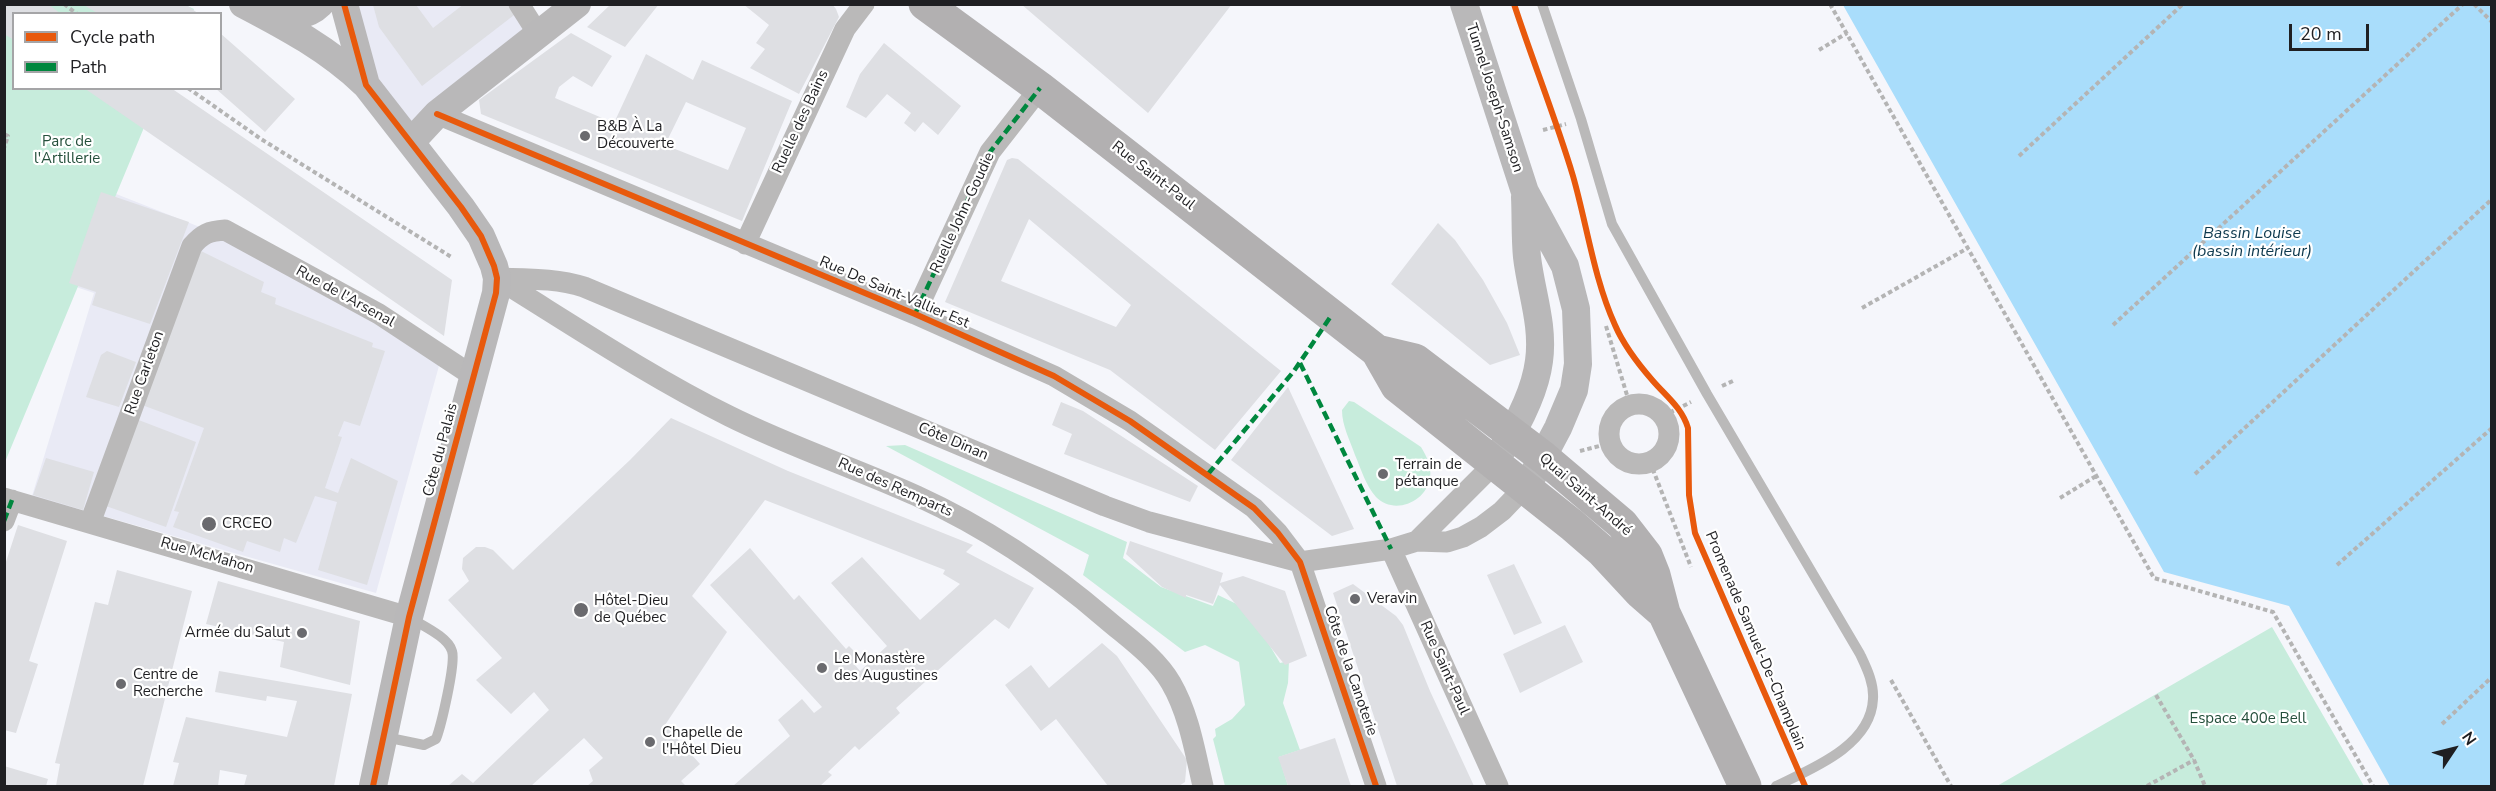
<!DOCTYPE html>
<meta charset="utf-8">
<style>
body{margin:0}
#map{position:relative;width:2496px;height:791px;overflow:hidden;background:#f5f6fb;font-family:"Nunito Sans",sans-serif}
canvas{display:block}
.frame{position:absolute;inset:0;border:6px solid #1f1f22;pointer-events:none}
.legend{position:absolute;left:12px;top:12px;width:210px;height:78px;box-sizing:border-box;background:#fff;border:2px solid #a5a5a7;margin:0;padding:8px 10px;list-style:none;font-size:18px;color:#1f1f22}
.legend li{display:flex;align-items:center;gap:12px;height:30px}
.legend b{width:30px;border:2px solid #a5a5a7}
.north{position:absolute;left:2424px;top:719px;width:60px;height:60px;-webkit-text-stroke:4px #fff;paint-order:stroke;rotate:55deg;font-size:16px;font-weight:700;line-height:24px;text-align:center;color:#1f1f22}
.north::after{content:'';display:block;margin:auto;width:21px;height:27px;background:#1f1f22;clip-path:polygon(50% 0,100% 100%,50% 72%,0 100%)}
.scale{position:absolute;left:2289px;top:24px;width:80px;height:27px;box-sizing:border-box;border:3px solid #1f1f22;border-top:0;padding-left:8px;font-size:18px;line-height:21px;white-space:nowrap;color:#1f1f22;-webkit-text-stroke:4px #fff;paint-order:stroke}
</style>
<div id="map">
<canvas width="2496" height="791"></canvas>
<div class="frame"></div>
<ul class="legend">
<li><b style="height:8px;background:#e8590c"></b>Cycle path</li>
<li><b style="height:8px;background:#00873e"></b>Path</li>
</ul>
<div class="north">N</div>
<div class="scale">20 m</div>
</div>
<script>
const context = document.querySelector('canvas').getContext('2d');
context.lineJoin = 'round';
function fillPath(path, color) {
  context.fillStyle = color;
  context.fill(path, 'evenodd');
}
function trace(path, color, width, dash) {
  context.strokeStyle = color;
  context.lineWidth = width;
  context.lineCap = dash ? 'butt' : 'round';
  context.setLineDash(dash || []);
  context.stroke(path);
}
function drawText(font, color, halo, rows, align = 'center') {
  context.font = font + ' "Nunito Sans",sans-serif';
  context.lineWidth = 4.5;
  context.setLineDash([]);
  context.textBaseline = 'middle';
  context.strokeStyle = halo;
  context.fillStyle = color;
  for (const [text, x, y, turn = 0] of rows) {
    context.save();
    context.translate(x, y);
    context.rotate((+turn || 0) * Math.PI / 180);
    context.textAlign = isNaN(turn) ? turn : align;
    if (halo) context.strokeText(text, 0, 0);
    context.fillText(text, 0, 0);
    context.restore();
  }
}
fillPath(new Path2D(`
 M344,5H519L538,34L420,133L366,85Z
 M101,188L210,231L442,355L376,593L32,496L94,293L67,284Z`), '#e9eaf5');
fillPath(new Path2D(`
 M5,5H185L194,9L192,13L14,14V88L160,89L5,462Z
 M1349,401L1354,402L1421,447C1427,457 1432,467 1430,478C1426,503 1393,515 1376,497C1366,486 1361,469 1355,455C1350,440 1342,426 1342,410Z
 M905,445L1127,542L1123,558L1161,587L1213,606L1218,595L1249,610L1280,663L1289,661L1288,683L1283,703L1300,750L1279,757L1288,786H1225L1213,739L1216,736L1215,729L1232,719L1245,705L1239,662L1205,645L1185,652L1083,575L1089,555L886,446Z
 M2272,627L2364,786H1997Z`), '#c7ecdc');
fillPath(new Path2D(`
 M1843,5H2491V786H2390L2289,606L2164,572Z`), '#a9ddfb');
fillPath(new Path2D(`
 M4,4H48L61,14H14V40L4,34Z
 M82,4H185L199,14H99Z
 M464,4H513L518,12L422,86L379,27L373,5H416L433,28Z
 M611,4H659L625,47L587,27Z
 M743,4H832L836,9L839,17L799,94L750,68L765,49L756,43L769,25Z
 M1021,4H1232L1148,113Z
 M220,33L295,99L265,132L215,88H220Z
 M571,33L612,56L592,87L573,76L559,87L555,98L614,123L646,54L693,80L702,60L792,101L742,221L481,114L479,100ZM686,102L746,128L728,170L665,145Z
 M884,43L961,106L938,135L923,122L915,132L904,123L911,113L887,94L866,118L846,107L860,74Z
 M84,88H171L452,280L444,336Z
 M1012,158L1018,159L1281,371L1215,450L1110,370L945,302L1007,160ZM1029,219L1131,305L1116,327L1001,281Z
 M101,192L189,222L150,324L92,305L96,292L69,283Z
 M1438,223L1455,240L1483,280L1507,323L1520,355L1490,365L1391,284Z
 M201,251L264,282L261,292L276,298L275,304L373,343L372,347L385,351L360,426L344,421L338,436L342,437L325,488L338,493L351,458L398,481L367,585L318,570L337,502L315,496L296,543L284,538L280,552L247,541L243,552L173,527L179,512L174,511L204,428L142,405Z
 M107,351L136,362L119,407L86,397L101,355Z
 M1288,387L1354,529L1332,536L1231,460Z
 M1061,402L1083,411L1198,486L1190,502L1064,454L1072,434L1052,425Z
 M671,418L788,471L973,545L966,552L1034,588L1009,629L995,619L896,708L900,713L859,750L855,746L828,772L832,775L820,786H733L790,736L778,720L802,699L814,713L822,707L710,585L750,548L794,600L799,595L846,649L849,646L862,659L855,665L860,671L887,646L831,583L862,557L920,620L960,584L943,574L945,570L765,500L692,596L727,632L665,725L700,764L681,781L686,786H587L593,781L589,770L603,758L584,738L531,786H448L462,774L473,783L549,710L534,692L511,714L476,680L502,658L448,600L469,581L462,569L463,558L476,547H485L493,550L513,570L630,460Z
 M136,419L196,442L166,527L103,505Z
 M46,458L94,472L83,510L33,495Z
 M18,525L67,541L29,661L38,664L16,733L4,730V568Z
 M1130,541L1223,573L1220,583L1243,576L1285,591L1307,656L1285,665L1220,585L1213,604L1186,595V598L1162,587L1126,554Z
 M1514,564L1542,623L1514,635L1487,575Z
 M117,570L192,591L143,786H56L60,764L55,763L95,602L108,605Z
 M218,581L360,621L350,685L280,667L284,642L206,624Z
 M1353,584L1396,616L1403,625L1430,691L1474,786H1397L1333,593Z
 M1565,625L1583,662L1520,693L1503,654Z
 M1102,643L1117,656L1187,760L1185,782L1179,786H1108L1056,719L1041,731L1005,685L1031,665L1049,688Z
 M219,671L352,694L334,786H244L247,775L220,770L218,786H173L179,763L173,762L186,717L287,737L297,701L267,696L266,701L215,692Z
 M1335,738L1351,786H1288L1278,757Z
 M4,766L48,779L46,786H4Z`), '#dedfe3');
trace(new Path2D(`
 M64,4L77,14
 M1830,4L2154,578L2273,612L2373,786
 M2474,4L2492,22
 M1819,50L1847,33
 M188,88L261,139L453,258
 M1543,130L1566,124
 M4,134L8,136L4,148
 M2019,156L2183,4
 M1862,308L1968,248
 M2113,325L2463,4
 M1606,326L1630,405
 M1722,386L1735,380
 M1663,416L1691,402
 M1580,451L1611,443
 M1650,462L1691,567
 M2195,474L2492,199
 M2060,498L2096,476
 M2337,565L2492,428
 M1891,680L1951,786
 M2156,695L2194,760L2205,786
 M2442,724L2492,677
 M2147,786L2194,760`), '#b4b4b4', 4, [4.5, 3]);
trace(new Path2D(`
 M1542,4L1581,119L1612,224L1707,394L1860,654C1867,669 1874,683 1873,699C1871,746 1811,769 1776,786
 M385,737L424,745L436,739C441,726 456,663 452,651C448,637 423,626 412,619`), '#bab9b9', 10);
trace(new Path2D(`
 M519,4L538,34
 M437,114L915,314L1054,376L1130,421L1254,508L1278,533L1300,562L1376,786
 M745,244L845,29L864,4
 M497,278C527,279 556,278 584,287L1105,506L1149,522L1300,562L1391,549L1417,541L1447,542L1463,537L1481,527L1502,511L1524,488
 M498,279C574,326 649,376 729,416C789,446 855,468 917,496C987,528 1048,569 1106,619C1128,638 1156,657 1171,683C1189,714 1195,752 1203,786
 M915,314L990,152L1040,88
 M1609 434a30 30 0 1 1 60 0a30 30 0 1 1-60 0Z
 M4,498L409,617
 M4,521L12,500
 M90,523L192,246C202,234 209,231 225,230L379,314L473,376
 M1417,541L1494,464
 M1391,549L1498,786`), '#bab9b9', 21);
trace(new Path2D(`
 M243,4C287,27 328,49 365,84
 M344,4L366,85L461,207L481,236L494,266L497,278L496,293L409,617L373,786
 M1464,4L1525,192L1565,266L1576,309L1578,364L1574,390L1558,428L1533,475
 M265,15C284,16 305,19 320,4
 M411,142L437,114L577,4
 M1500,453C1517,426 1535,393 1539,361C1544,325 1531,292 1527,257C1525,237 1526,217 1525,197`), '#b9b8b9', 28);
trace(new Path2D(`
 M925,4L1040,88L1377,351L1397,386L1572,525L1602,551L1640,592L1664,613
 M1377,351L1415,360L1544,458L1622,524L1646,555L1654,575L1664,613L1745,786`), '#b2b0b1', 33);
trace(new Path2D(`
 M915,314L990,152L1040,88
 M1300,363L1391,549
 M1208,474L1294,371L1331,316
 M4,521L12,500`), '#00873e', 4.5, [9, 4.5]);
trace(new Path2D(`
 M344,4L366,85L461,207L481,236L494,266L497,278L496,293L409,617L373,786
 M1514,4C1533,62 1556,119 1573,176C1587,225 1594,279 1615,325C1624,346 1639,365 1653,381C1667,397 1682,408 1688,428L1689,495L1695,533L1805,786
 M437,114L915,314L1054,376L1130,421L1254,508L1278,533L1300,562L1376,786`), '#e8590c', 6);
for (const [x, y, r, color] of [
 [585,136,6,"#6a6a6e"],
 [1383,474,6,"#6a6a6e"],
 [209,524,8,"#6a6a6e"],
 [1355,599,6,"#6a6a6e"],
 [581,610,8,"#6a6a6e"],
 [302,633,6,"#6a6a6e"],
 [822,668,6,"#6a6a6e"],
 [121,684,6,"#6a6a6e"],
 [650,742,6,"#6a6a6e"]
]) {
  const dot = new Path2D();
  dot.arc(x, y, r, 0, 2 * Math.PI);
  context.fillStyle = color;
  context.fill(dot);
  trace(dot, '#fff', 2);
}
drawText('15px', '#1f1f22', '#fff', [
 ["Tunnel Joseph-Samson",1494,98,72],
 ["Ruelle des Bains",801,122,-65],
 ["Rue Saint-Paul",1153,176,38],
 ["Ruelle John-Goudie",963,213,-65],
 ["Rue De Saint-Vallier Est",894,293,23],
 ["Rue de l'Arsenal",345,297,29],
 ["Rue Carleton",145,373,-70],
 ["Côte Dinan",953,442,23],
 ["Côte du Palais",441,450,-75],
 ["Rue des Remparts",895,488,24],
 ["Quai Saint-André",1585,495,41],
 ["Rue McMahon",207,556,16],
 ["Promenade Samuel-De-Champlain",1755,641,67],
 ["Rue Saint-Paul",1444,668,66],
 ["Côte de la Canoterie",1350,671,71]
]);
drawText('15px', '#1f1f22', '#fff', [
 ["B&B À La",597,127],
 ["Découverte",597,144],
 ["Terrain de",1395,465],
 ["pétanque",1395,482],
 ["CRCEO",222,524],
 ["Veravin",1367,599],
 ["Hôtel-Dieu",594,601],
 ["de Québec",594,618],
 ["Armée du Salut",290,633,"right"],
 ["Le Monastère",834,659],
 ["des Augustines",834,676],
 ["Centre de",133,675],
 ["Recherche",133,692],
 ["Chapelle de",662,733],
 ["l'Hôtel Dieu",662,750]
], 'left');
drawText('15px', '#244f3b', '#fff', [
 ["Parc de",67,142],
 ["l'Artillerie",67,159],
 ["Espace 400e Bell",2248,719]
]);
drawText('italic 16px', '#0d394e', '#fff', [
 ["Bassin Louise",2252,234],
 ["(bassin intérieur)",2252,252]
]);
</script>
